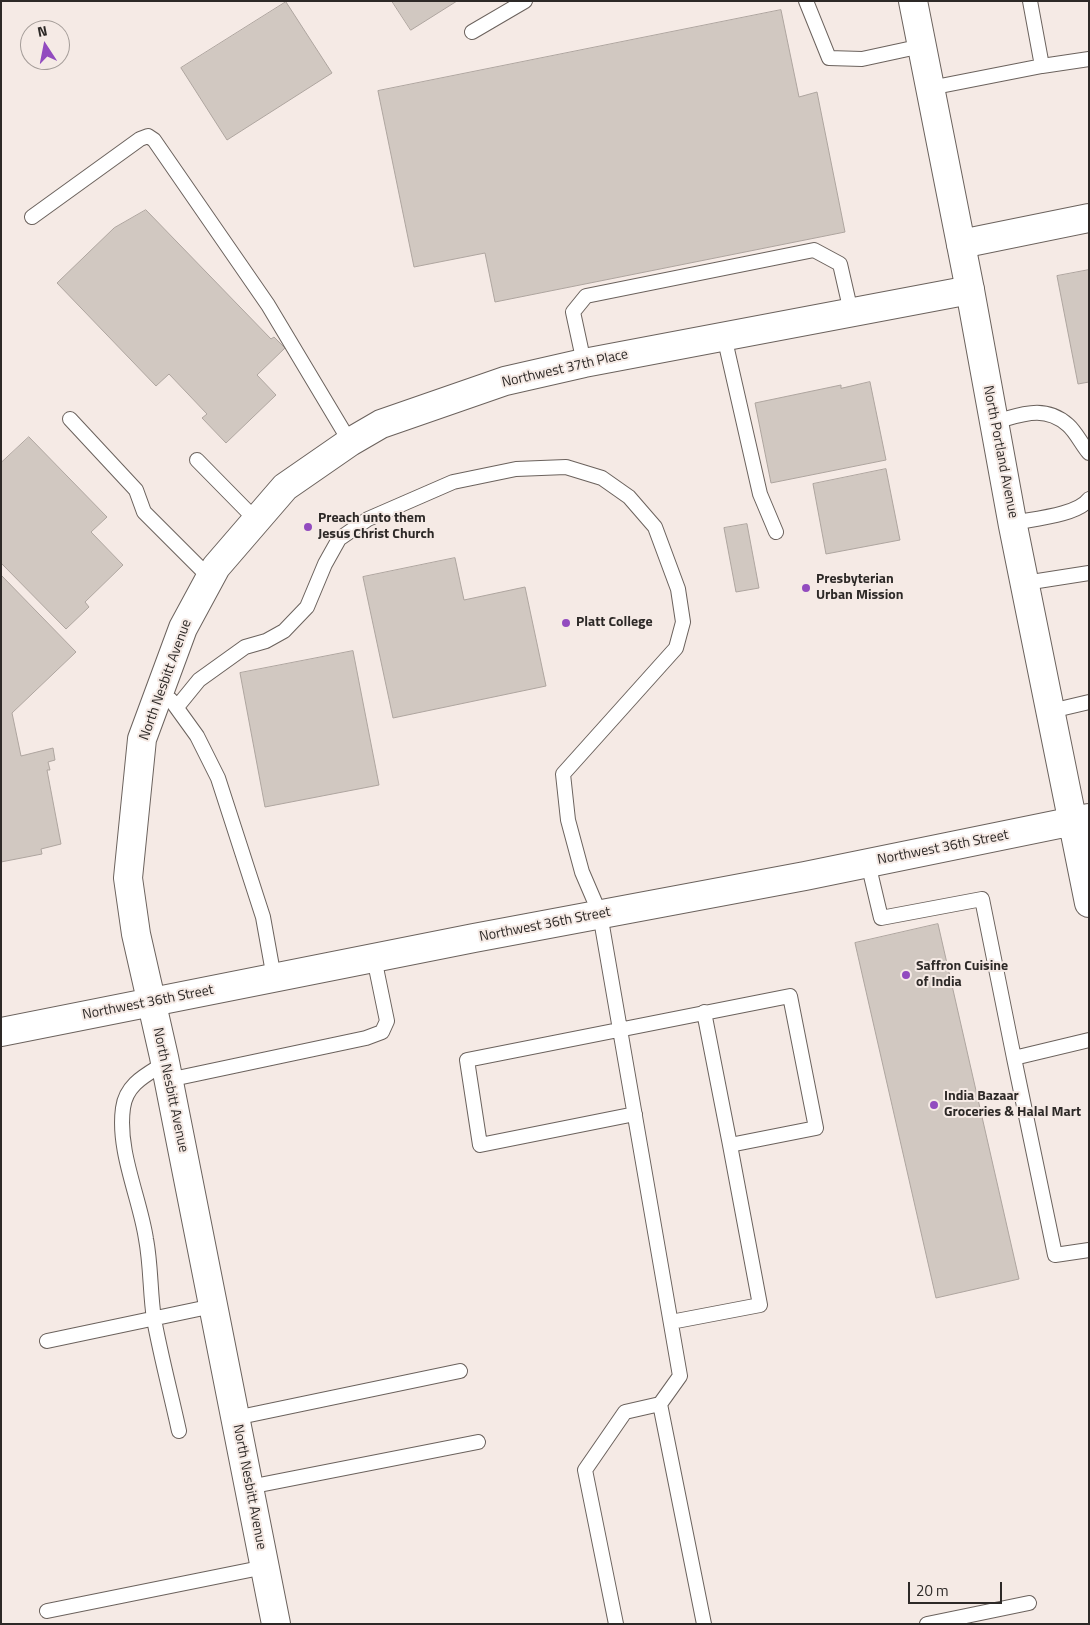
<!DOCTYPE html>
<style>
body{margin:0}
#map{position:relative;width:1090px;height:1625px;overflow:hidden;background:#f5eae5;font-family:"Titillium Web",sans-serif}
canvas{display:block}
.frame{position:absolute;inset:0;border:2px solid #2d2927;pointer-events:none}
.north{position:absolute;left:20px;top:20px;width:50px;height:50px;box-sizing:border-box;background:#f5eae5;border:1px solid #a59d99;border-radius:50%;rotate:349deg;font-size:14px;font-weight:700;line-height:20px;text-align:center;color:#2d2927}
.north::after{content:'';display:block;margin:auto;width:18px;height:22px;background:#924bbf;clip-path:polygon(50% 0,100% 100%,50% 72%,0 100%)}
.scale{position:absolute;left:908px;top:1582px;width:94px;height:22px;box-sizing:border-box;border:2px solid #2d2927;border-top:0;padding-left:6px;font-size:15px;line-height:18px;white-space:nowrap;color:#2d2927;-webkit-text-stroke:4px #f5eae5;paint-order:stroke}
</style>
<div id="map">
<canvas width="1090" height="1625"></canvas>
<div class="frame"></div>
<div class="north">N</div>
<div class="scale">20 m</div>
</div>
<script>
const context = document.querySelector('canvas').getContext('2d');
context.lineJoin = 'round';
function fillPath(path, color) {
  context.fillStyle = color;
  context.fill(path, 'evenodd');
}
function trace(path, color, width, dash) {
  context.strokeStyle = color;
  context.lineWidth = width;
  context.lineCap = dash ? 'butt' : 'round';
  context.setLineDash(dash || []);
  context.stroke(path);
}
function drawText(font, color, halo, rows, align = 'center') {
  context.font = font + ' "Titillium Web",sans-serif';
  context.lineWidth = 4;
  context.setLineDash([]);
  context.textBaseline = 'middle';
  context.strokeStyle = halo;
  context.fillStyle = color;
  for (const [text, x, y, turn = 0] of rows) {
    context.save();
    context.translate(x, y);
    context.rotate((+turn || 0) * Math.PI / 180);
    context.textAlign = isNaN(turn) ? turn : align;
    if (halo) context.strokeText(text, 0, 0);
    context.fillText(text, 0, 0);
    context.restore();
  }
}
const building = new Path2D(`
 M392,1H457L411,30Z
 M286,2L332,73L227,140L181,68Z
 M781,10L799,97L817,92L845,232L495,302L485,253L414,267L378,91Z
 M146,210L271,339L274,337L285,348L257,375L276,395L226,443L202,418L207,414L169,374L156,386L57,283L114,228Z
 M1089,270V382L1078,384L1057,276Z
 M870,382L886,460L771,483L755,403L841,385V388Z
 M29,437L107,517L91,532L123,565L85,602L89,607L66,629L1,563V463Z
 M886,469L900,540L826,554L813,484Z
 M747,524L759,588L736,592L724,528Z
 M455,558L464,600L525,587L546,686L393,718L363,577Z
 M1,575L76,652L12,713L21,756L53,748L55,760L48,762L50,770H47L61,844L41,849L42,854L1,862Z
 M353,651L379,785L265,807L240,673Z
 M938,924L1019,1279L936,1298L855,943Z`);
fillPath(building, '#d1c8c1');
trace(building, '#aea59f', 1);
const lane = new Path2D(`
 M806,1L829,58L862,59L922,46
 M472,32L525,1
 M1042,66L1089,59
 M930,88L1042,66L1030,1
 M32,217L140,139L148,136L154,140L268,305L350,442
 M724,336L760,494L776,532
 M584,363L573,312L586,296L814,250L840,264L851,312
 M70,419L136,490L144,512L210,578
 M994,422C1021,415 1044,404 1068,425C1076,432 1082,445 1089,453
 M197,460L256,520
 M1013,523C1032,519 1078,515 1089,499
 M1025,583L1089,573
 M171,700L197,736L218,778L263,917L274,978
 M177,707L199,680L245,647L266,641L284,631L307,607L325,564L339,539L368,519L453,482L516,469L566,467L602,478L629,497L655,527L678,589L683,622L676,648L563,774L568,820L582,872L600,914L680,1376L660,1404L704,1624
 M1051,711L1089,702
 M868,863L881,918L982,899L1014,1058L1089,1040
 M1014,1058L1055,1255L1089,1250
 M165,1063C146,1075 126,1084 123,1108C117,1151 140,1198 146,1239C151,1265 150,1293 154,1319C161,1357 171,1394 179,1431
 M168,1080L366,1038L382,1032L387,1021L374,958
 M635,1114L480,1145L467,1060L790,996L816,1128L730,1145L704,1012
 M671,1322L760,1305L730,1145
 M47,1341L213,1306
 M235,1418L460,1371
 M249,1487L478,1442
 M47,1611L265,1567
 M616,1624L585,1470L625,1412L660,1404
 M927,1624L1029,1603`);
const street = new Path2D(`
 M961,244L1089,218
 M276,1624L164,1057L136,934L128,878L142,739L183,628L216,567L285,487L350,442L381,424L505,381L584,363L970,290`);
const secondary = new Path2D(`
 M913,1L970,290L1013,526L1089,903
 M1,1032L474,938L805,876L1089,818`);
trace(lane, '#6b625d', 16);
trace(street, '#6b625d', 30);
trace(secondary, '#6b625d', 30);
trace(lane, '#fff', 14);
trace(street, '#fff', 28);
trace(secondary, '#fff', 28);
for (const [x, y, r, color] of [
 [308,527,5,"#924bbf"],
 [806,588,5,"#924bbf"],
 [566,623,5,"#924bbf"],
 [906,975,5,"#924bbf"],
 [934,1105,5,"#924bbf"]
]) {
  const dot = new Path2D();
  dot.arc(x, y, r, 0, 2 * Math.PI);
  context.fillStyle = color;
  context.fill(dot);
  trace(dot, '#f5eae5', 2);
}
drawText('14px', '#2d2927', '#f5eae5', [
 ["Northwest 37th Place",565,369,-13],
 ["North Portland Avenue",1000,452,79],
 ["North Nesbitt Avenue",166,680,-70],
 ["Northwest 36th Street",943,848,-11],
 ["Northwest 36th Street",545,925,-11],
 ["Northwest 36th Street",148,1003,-11],
 ["North Nesbitt Avenue",170,1090,78],
 ["North Nesbitt Avenue",249,1487,79]
]);
drawText('bold 14px', '#2d2927', '#f5eae5', [
 ["Preach unto them",318,519],
 ["Jesus Christ Church",318,535],
 ["Presbyterian",816,580],
 ["Urban Mission",816,596],
 ["Platt College",576,623],
 ["Saffron Cuisine",916,967],
 ["of India",916,983],
 ["India Bazaar",944,1097],
 ["Groceries & Halal Mart",944,1113]
], 'left');
</script>
